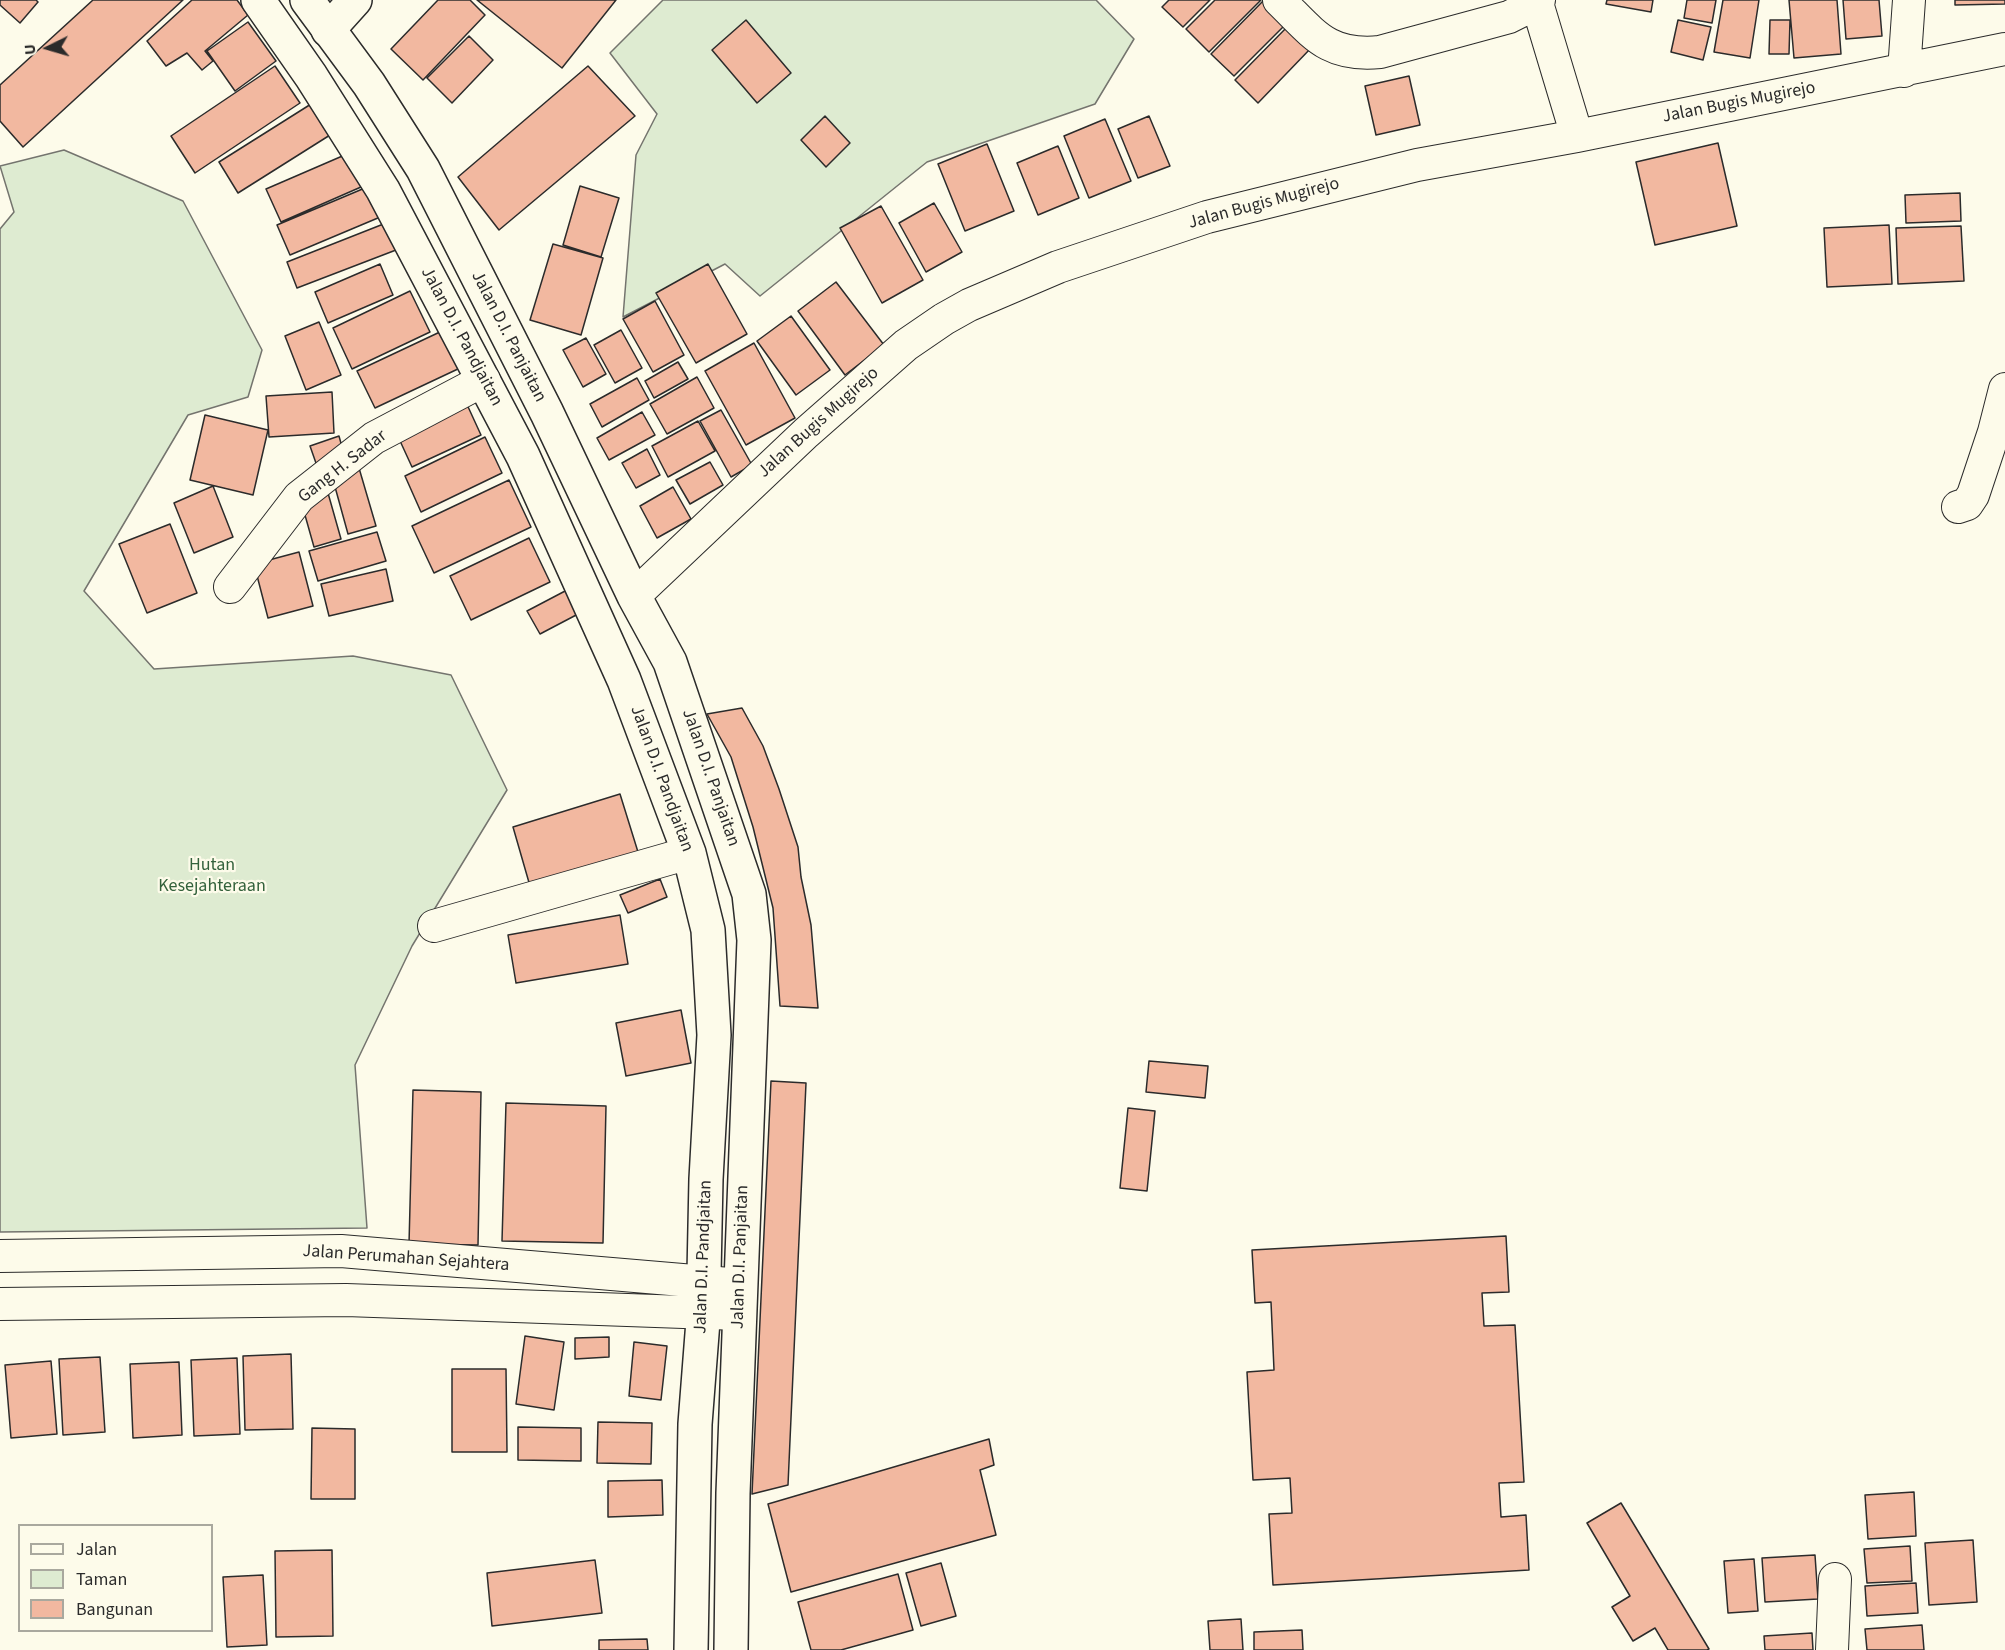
<!DOCTYPE html>
<style>
body{margin:0}
#map{position:relative;width:2005px;height:1650px;overflow:hidden;background:#fdfbea;font-family:"Source Sans 3",sans-serif}
canvas{display:block}
.legend{position:absolute;left:18px;top:1524px;width:195px;height:108px;box-sizing:border-box;background:#fdfbea;border:2px solid #a9a89e;margin:0;padding:8px 10px;list-style:none;font-size:18px;color:#2b2b2b}
.legend li{display:flex;align-items:center;gap:12px;height:30px}
.legend b{width:30px;border:2px solid #a9a89e}
.north{position:absolute;left:18px;top:18px;width:60px;height:60px;-webkit-text-stroke:4px #fdfbea;paint-order:stroke;rotate:265deg;font-size:16px;font-weight:700;line-height:24px;text-align:center;color:#2b2b2b}
.north::after{content:'';display:block;margin:auto;width:21px;height:27px;background:#2b2b2b;clip-path:polygon(50% 0,100% 100%,50% 72%,0 100%)}
</style>
<div id="map">
<canvas width="2005" height="1650"></canvas>
<ul class="legend">
<li><b style="height:8px;background:#fdfbea"></b>Jalan</li>
<li><b style="height:16px;background:#deebd1"></b>Taman</li>
<li><b style="height:16px;background:#f2b8a0"></b>Bangunan</li>
</ul>
<div class="north">U</div>
</div>
<script>
const context = document.querySelector('canvas').getContext('2d');
context.lineJoin = 'round';
function fillPath(path, color) {
  context.fillStyle = color;
  context.fill(path, 'evenodd');
}
function trace(path, color, width, dash) {
  context.strokeStyle = color;
  context.lineWidth = width;
  context.lineCap = dash ? 'butt' : 'round';
  context.setLineDash(dash || []);
  context.stroke(path);
}
function drawText(font, color, halo, rows, align = 'center') {
  context.font = font + ' "Source Sans 3",sans-serif';
  context.lineWidth = 4.5;
  context.setLineDash([]);
  context.textBaseline = 'middle';
  context.strokeStyle = halo;
  context.fillStyle = color;
  for (const [text, x, y, turn = 0] of rows) {
    context.save();
    context.translate(x, y);
    context.rotate((+turn || 0) * Math.PI / 180);
    context.textAlign = isNaN(turn) ? turn : align;
    if (halo) context.strokeText(text, 0, 0);
    context.fillText(text, 0, 0);
    context.restore();
  }
}
const green = new Path2D(`
 M663,0H1096L1134,39L1095,104L927,162L760,296L725,264L623,317L636,155L657,114L610,53Z
 M64,150L183,201L262,350L248,397L188,415L84,591L154,669L353,656L451,675L507,790L412,946L355,1065L367,1228L0,1232V229L14,212L0,166Z`);
fillPath(green, '#deebd1');
trace(green, '#74746e', 1.5);
const building = new Path2D(`
 M0,0H36L38,2L20,23L0,5Z
 M93,0H183L23,147L0,121V85Z
 M192,0H237L248,15L205,51L213,61L202,70L187,53L166,66L147,41Z
 M438,0H470L485,15L423,80L391,49Z
 M477,0H616L562,68Z
 M1169,0H1210L1183,27L1162,7Z
 M1215,0H1261L1209,52L1186,29Z
 M1264,0L1290,20L1234,76L1211,54Z
 M1607,0H1653L1651,12L1606,4Z
 M1687,0H1716L1712,23L1684,18Z
 M1723,0H1759L1750,58L1714,52Z
 M1789,0H1837L1841,54L1794,58Z
 M1843,0H1879L1882,36L1846,39Z
 M1955,0H2005V4L1955,5Z
 M746,20L791,73L757,103L712,50Z
 M1678,20L1711,27L1703,60L1671,52Z
 M1770,20H1790L1789,54H1769Z
 M248,22L276,61L235,91L207,51Z
 M1289,25L1312,47L1258,103L1235,80Z
 M469,36L493,60L452,103L427,78Z
 M275,66L300,103L195,173L171,136Z
 M588,66L635,116L499,230L458,177Z
 M1409,76L1420,125L1376,135L1365,86Z
 M319,99L338,130L238,193L219,162Z
 M825,116L850,143L826,167L801,140Z
 M1149,116L1170,166L1138,178L1118,129Z
 M1105,119L1131,181L1089,198L1064,136Z
 M1718,143L1737,226L1655,245L1636,162Z
 M987,144L1014,211L965,231L938,164Z
 M1058,146L1079,198L1038,215L1017,163Z
 M347,154L361,187L281,222L266,189Z
 M372,185L385,215L290,255L277,225Z
 M580,186L619,198L601,257L563,245Z
 M1960,193L1961,221L1906,223L1905,195Z
 M934,203L962,252L926,272L899,223Z
 M881,206L923,280L882,303L840,228Z
 M386,223L396,250L297,288L287,262Z
 M1889,225L1892,284L1827,287L1824,228Z
 M1961,226L1964,281L1898,284L1896,228Z
 M553,244L603,258L581,335L530,320Z
 M380,264L393,295L328,323L315,292Z
 M708,264L747,334L696,363L656,293Z
 M836,282L884,345L845,375L798,311Z
 M410,291L430,332L352,369L333,328Z
 M655,301L684,355L653,372L623,319Z
 M791,316L830,370L796,395L757,341Z
 M319,322L341,375L306,390L285,336Z
 M621,330L642,368L615,383L594,345Z
 M442,331L460,368L375,408L357,371Z
 M586,338L606,374L583,387L563,350Z
 M754,343L795,418L746,445L705,371Z
 M678,362L688,379L654,398L645,381Z
 M697,377L714,408L667,434L650,404Z
 M637,378L649,400L602,427L590,404Z
 M332,392L334,433L269,437L266,396Z
 M464,398L481,435L412,467L395,430Z
 M721,410L752,465L731,477L700,421Z
 M642,412L655,435L609,460L597,438Z
 M205,415L268,430L253,495L190,480Z
 M698,421L715,451L668,477L652,446Z
 M339,436L345,458L317,466L310,446Z
 M485,437L502,473L421,512L405,476Z
 M647,449L660,475L636,488L622,463Z
 M710,462L723,485L690,504L676,480Z
 M359,468L376,526L348,534L332,476Z
 M509,480L531,527L434,573L412,526Z
 M213,486L233,537L194,553L174,503Z
 M673,487L691,519L657,538L640,506Z
 M328,493L341,539L314,547L301,501Z
 M170,524L197,593L147,613L119,544Z
 M377,532L386,561L318,581L309,551Z
 M529,538L550,582L471,620L450,576Z
 M299,552L313,606L268,618L254,564Z
 M386,569L393,601L329,616L321,584Z
 M567,590L580,613L540,634L527,611Z
 M742,708L763,746L779,789L798,847L801,877L811,925L818,1008L780,1006L773,908L753,827L731,757L707,714Z
 M620,794L638,852L530,886L513,827Z
 M660,879L667,897L628,913L620,895Z
 M620,915L628,964L516,983L508,935Z
 M681,1010L691,1063L626,1076L616,1023Z
 M1149,1061L1208,1066L1205,1098L1146,1092Z
 M771,1081L806,1083L788,1485L752,1494Z
 M413,1090L481,1092L478,1245L409,1244Z
 M506,1103L606,1106L603,1243L502,1241Z
 M1128,1108L1155,1111L1147,1191L1120,1188Z
 M1506,1236L1509,1292L1482,1293L1484,1326L1515,1325L1524,1482L1499,1483L1501,1517L1526,1515L1529,1570L1273,1585L1269,1514L1292,1513L1290,1478L1253,1480L1247,1372L1274,1370L1271,1302L1255,1303L1252,1250Z
 M525,1336L564,1342L554,1410L516,1404Z
 M609,1337V1357L575,1359V1338Z
 M634,1342L667,1346L661,1400L629,1396Z
 M291,1354L293,1429L245,1430L243,1356Z
 M100,1357L105,1432L63,1435L59,1359Z
 M237,1358L240,1434L194,1436L191,1360Z
 M51,1361L57,1434L11,1438L5,1365Z
 M179,1362L182,1435L133,1438L130,1364Z
 M452,1369H506L507,1452H452Z
 M598,1422L652,1423L651,1464L597,1463Z
 M518,1427L581,1428V1461L518,1460Z
 M312,1428L355,1429V1499H311Z
 M989,1439L994,1465L980,1470L996,1535L791,1592L768,1504Z
 M662,1480L663,1515L608,1517V1481Z
 M1914,1492L1916,1536L1868,1539L1865,1495Z
 M1621,1503L1709,1649L1707,1650H1668L1655,1628L1633,1641L1612,1607L1630,1596L1587,1523Z
 M1973,1540L1977,1602L1929,1605L1925,1543Z
 M1910,1546L1912,1581L1867,1583L1864,1549Z
 M332,1550L333,1636L276,1637L275,1551Z
 M1815,1555L1818,1599L1765,1602L1762,1558Z
 M1754,1559L1758,1611L1728,1613L1724,1561Z
 M595,1560L602,1613L492,1626L487,1573Z
 M941,1563L956,1616L921,1626L906,1573Z
 M898,1574L913,1630L841,1650H811L798,1602Z
 M263,1575L267,1645L227,1647L223,1577Z
 M1916,1583L1918,1613L1867,1616L1865,1586Z
 M1241,1619L1243,1650H1210L1208,1621Z
 M1922,1625L1924,1650H1867L1865,1629Z
 M1302,1630L1303,1650H1254V1632Z
 M1812,1633L1813,1650H1765L1764,1636Z
 M647,1639L648,1650H599V1640Z`);
fillPath(building, '#f2b8a0');
trace(building, '#2b2b2b', 1.5);
const minor = new Path2D(`
 M1279,0C1314,34 1327,57 1380,52L1509,17L1537,3L1539,0
 M1537,3L1577,136
 M1904,71L1909,0
 M1958,507L1967,504L1973,495L1994,432L2005,389
 M230,587L299,497L374,438L484,380
 M634,596L806,433L906,345L944,319L969,305L1058,267L1207,217L1417,165L1577,136L2005,49
 M434,926L689,853
 M0,1256L341,1251L741,1285
 M0,1304L346,1300L740,1314
 M1832,1650L1835,1579`);
const tertiary = new Path2D(`
 M328,30L355,0`);
const trunk = new Path2D(`
 M258,0L311,76L383,190L523,456L624,680L689,853L708,930L714,1035L706,1179L703,1321L695,1424L691,1650
 M307,0L369,84L423,169L547,413L634,596L670,662L749,894L754,940L733,1493L731,1650`);
trace(minor, '#2b2b2b', 34);
trace(tertiary, '#2b2b2b', 36);
trace(trunk, '#2b2b2b', 36);
trace(minor, '#fdfbea', 32);
trace(tertiary, '#fdfbea', 33);
trace(trunk, '#fdfbea', 33);
drawText('18px', '#2b2b2b', '#fdfbea', [
 ["Jalan Bugis Mugirejo",1739,103,-11],
 ["Jalan Bugis Mugirejo",1264,204,-15],
 ["Jalan D.I. Pandjaitan",461,337,62],
 ["Jalan D.I. Panjaitan",508,337,63],
 ["Jalan Bugis Mugirejo",819,423,-42],
 ["Gang H. Sadar",343,467,-38],
 ["Jalan D.I. Panjaitan",710,778,71],
 ["Jalan D.I. Pandjaitan",661,779,70],
 ["Jalan D.I. Pandjaitan",704,1257,-88],
 ["Jalan D.I. Panjaitan",741,1257,-88],
 ["Jalan Perumahan Sejahtera",406,1259,4]
]);
drawText('18px', '#34623c', '#fdfbea', [
 ["Hutan",212,866],
 ["Kesejahteraan",212,887]
]);
</script>
